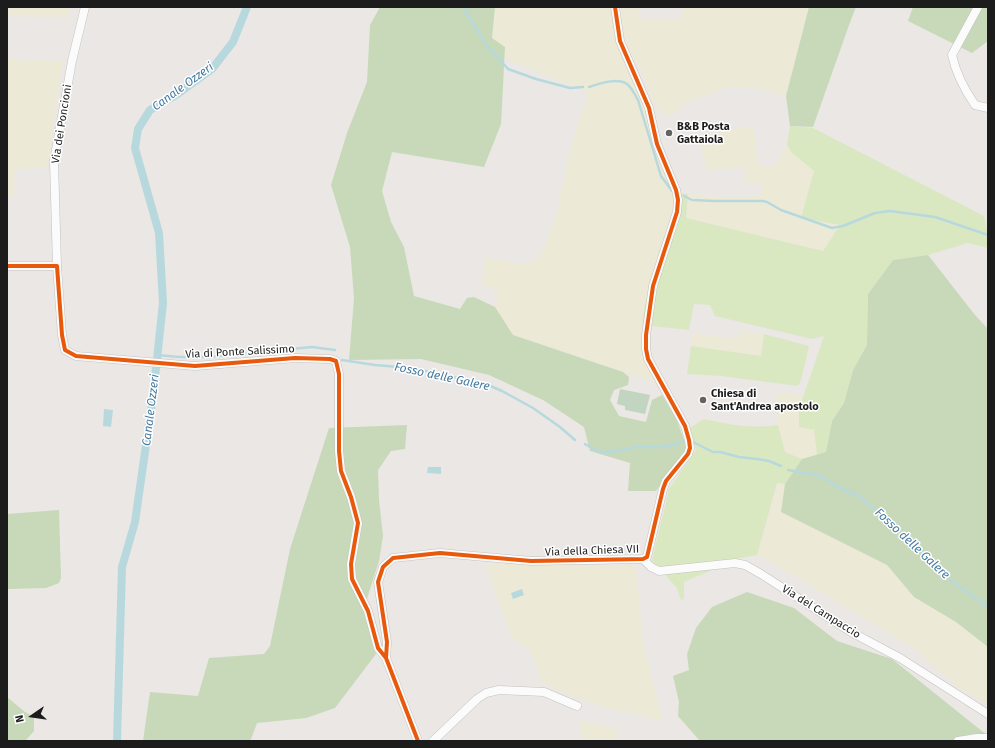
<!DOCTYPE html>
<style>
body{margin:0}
#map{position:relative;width:995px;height:748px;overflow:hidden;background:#eae7e4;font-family:"Fira Sans",sans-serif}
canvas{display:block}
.frame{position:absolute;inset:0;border:8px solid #1c1c1c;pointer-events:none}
.north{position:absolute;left:12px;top:696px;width:40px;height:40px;-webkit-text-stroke:3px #fff;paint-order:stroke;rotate:257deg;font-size:11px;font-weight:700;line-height:16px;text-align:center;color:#1c1c1c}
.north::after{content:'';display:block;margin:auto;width:14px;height:18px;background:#1c1c1c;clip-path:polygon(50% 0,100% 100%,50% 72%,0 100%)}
</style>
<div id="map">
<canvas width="995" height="748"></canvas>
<div class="frame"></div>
<div class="north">N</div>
</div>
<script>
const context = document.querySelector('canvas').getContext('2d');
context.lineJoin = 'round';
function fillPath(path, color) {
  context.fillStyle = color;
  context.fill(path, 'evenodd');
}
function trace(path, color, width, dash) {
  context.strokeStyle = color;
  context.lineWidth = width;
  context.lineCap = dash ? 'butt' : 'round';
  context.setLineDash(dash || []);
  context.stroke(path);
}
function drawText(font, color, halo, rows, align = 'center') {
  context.font = font + ' "Fira Sans",sans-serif';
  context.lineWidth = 3;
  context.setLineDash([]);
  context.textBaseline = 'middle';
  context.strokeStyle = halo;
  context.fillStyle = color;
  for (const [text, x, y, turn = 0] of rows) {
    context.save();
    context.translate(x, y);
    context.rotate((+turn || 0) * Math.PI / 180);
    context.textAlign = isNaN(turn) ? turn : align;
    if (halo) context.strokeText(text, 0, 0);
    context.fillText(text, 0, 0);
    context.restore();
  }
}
fillPath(new Path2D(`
 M7,7H72L67,17L7,16Z
 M495,7H612L614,35L646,106L673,192L674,209L645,304L641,335L642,358L655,382L513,335L495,307L498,290L481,285L486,257L524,265L540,257L556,216L568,158L588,93L504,58L505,47L492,38Z
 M621,7H637L642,19L681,20L682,7H809L786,96L753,88H726L682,104L679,111L665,115L654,106L641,69L629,52L621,29Z
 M7,58L62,62L48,166L15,170L14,198H7Z
 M753,126L759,166H774L787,145L792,153L814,171L840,224L823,251L686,218L688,194L739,198L761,195L763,185L745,183L744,167L706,171L700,136Z
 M739,331L764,334L761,356L691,346L693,333L738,339Z
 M776,393L804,395L799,409L814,430L817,455L802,459L785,452L778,425Z
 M778,483L785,484L781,512L887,565L914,597L956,622L988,647V705L957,687L915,649L779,567L757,555Z
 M485,563L633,566L637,571L642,637L662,720L609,709L573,697L541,682L531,652L511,636Z
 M580,720L617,729V741H582Z`), '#ecead7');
fillPath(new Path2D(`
 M790,126L813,128L984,216L988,233V248L968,243L928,255L893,260L868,294L867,345L853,370L844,403L832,421L826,452L817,455L814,430L799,427V409L824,336L812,339L715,316L710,305L694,304L689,330L642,325L645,304L674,209L673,192L688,194L686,218L823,251L840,225L801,218L814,171L792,153L787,145Z
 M764,334L809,346L801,380L798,386L721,376L687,374L691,346L761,356Z
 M704,419C731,425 751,429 778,425L785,452L802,459L785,484L777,483L757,555L740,558L684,582V599L681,600L677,588L652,560L669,489L696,450L690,428Z`), '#dae8c2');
fillPath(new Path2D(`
 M380,7H495L492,38L505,47L501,124L484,167L392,152L382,191L391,222L404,247L414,296L460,309L467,298L474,297L495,307L513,335L623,372L629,377L628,385L614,390L610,400L619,416L646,422L652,400L662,395L676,418L687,448L656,491H628L630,463L590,451L584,427L543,400L489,375L421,359L349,360L354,298L350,247L331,185L347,133L367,82L370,25Z
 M809,7H856L849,25L813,127L790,126L786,96Z
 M913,7H988V41L972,53L908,21Z
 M928,255L975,315L988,329V647L956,622L914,597L887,565L781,512L785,484L802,459L826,452L832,421L844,403L853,370L867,345L868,294L893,260Z
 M407,425L405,449L391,451L378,470L379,500L383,536L379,561L364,608L376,654L335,708L306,718L257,723L251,739L248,741H143L150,692L198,696L209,658L264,654L270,646L290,549L329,428Z
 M59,510L61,578L59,583L46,588L7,589V514Z
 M747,592L794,608L837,641L892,659L988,736V741H700L678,716L679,702L673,676L689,670L687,654L696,628L712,607Z
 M7,697L25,712L34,717V731L25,741L7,740Z`), '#c7d9b9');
fillPath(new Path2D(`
 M620,389L650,395L645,414L625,410V406L617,404Z`), '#c2d5c1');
fillPath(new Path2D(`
 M104,409L113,410L111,427L103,426Z
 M428,467H441V474L427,473Z
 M522,589L524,595L513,599L511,593Z`), '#b7d9de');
trace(new Path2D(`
 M463,7L485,43L508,69L536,79L570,88L583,87
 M589,87C599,84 617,77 627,84C632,88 635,95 638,100L661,176L672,191
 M684,196L692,200L715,201H763L767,202L781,210L832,228L843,226L875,213L890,211L935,217L988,235
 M157,355L179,357H208L312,347L335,350
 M342,360L375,365L411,368L486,384L502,391L533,408L560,427L575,440
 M691,441L713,452H720L739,457L757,459L769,461L781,466
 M585,444L597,451L604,452L619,451L635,447H664L682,442
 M788,470L813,474L822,477L840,488L857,495L895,526L921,550L942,574L988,607`), '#b7d9de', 2.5);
trace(new Path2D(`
 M117,741L122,567L135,522L153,396L163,303L159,233L135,148L138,129L150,110L176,95L212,69L233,42L247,7`), '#b7d9de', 8);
const street = new Path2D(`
 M978,7L952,55C956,74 964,89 975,105L988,108
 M7,266H57L62,335L65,350L76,356L195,366L295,358L330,359L336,361L339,374V451L341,471L351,497L358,523L351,564L352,579L368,611L378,648L386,658L418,741
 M57,266L54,161L72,61L85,7
 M643,559L651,567L659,571L735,563L745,565L761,574L851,632L900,658L988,714
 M386,658L387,642L378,582L383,567L393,558L440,553L531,561L643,559L647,557L663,489L666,481L688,454L690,448L689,440L685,426L648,359L646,349V335L653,286L677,212L678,200L676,190L657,144L649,108L620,41L615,7
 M433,741L477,699L486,693L499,690L544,692L577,706
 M958,741L977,738H988`);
trace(street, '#c3c2c0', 9);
trace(street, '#fcfbfb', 8);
trace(new Path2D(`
 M7,266H57L62,335L65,350L76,356L195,366L295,358L330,359L336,361L339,374V451L341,471L351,497L358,523L351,564L352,579L368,611L378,648L386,658L418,741
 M386,658L387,642L378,582L383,567L393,558L440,553L531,561L643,559L647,557L663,489L666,481L688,454L690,448L689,440L685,426L648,359L646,349V335L653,286L677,212L678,200L676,190L657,144L649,108L620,41L615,7`), '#e8590c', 4);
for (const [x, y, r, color] of [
 [669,133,4,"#646362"],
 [703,400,4,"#646362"]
]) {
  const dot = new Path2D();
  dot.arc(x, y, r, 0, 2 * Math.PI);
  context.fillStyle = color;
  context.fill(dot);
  trace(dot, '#fff', 1.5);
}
drawText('11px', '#1c1c1c', '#fff', [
 ["Via dei Poncioni",62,124,-81],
 ["Via di Ponte Salissimo",240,352,-3],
 ["Via della Chiesa VII",592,551,-2],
 ["Via del Campaccio",821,612,32]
]);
drawText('bold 11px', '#1c1c1c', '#fff', [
 ["B&B Posta",677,127],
 ["Gattaiola",677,140],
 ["Chiesa di",711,394],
 ["Sant'Andrea apostolo",711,407]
], 'left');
drawText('italic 12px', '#467ca2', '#fff', [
 ["Canale Ozzeri",183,87,-36],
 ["Fosso delle Galere",442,377,12],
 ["Canale Ozzeri",151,410,-83],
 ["Fosso delle Galere",912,544,43]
]);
</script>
